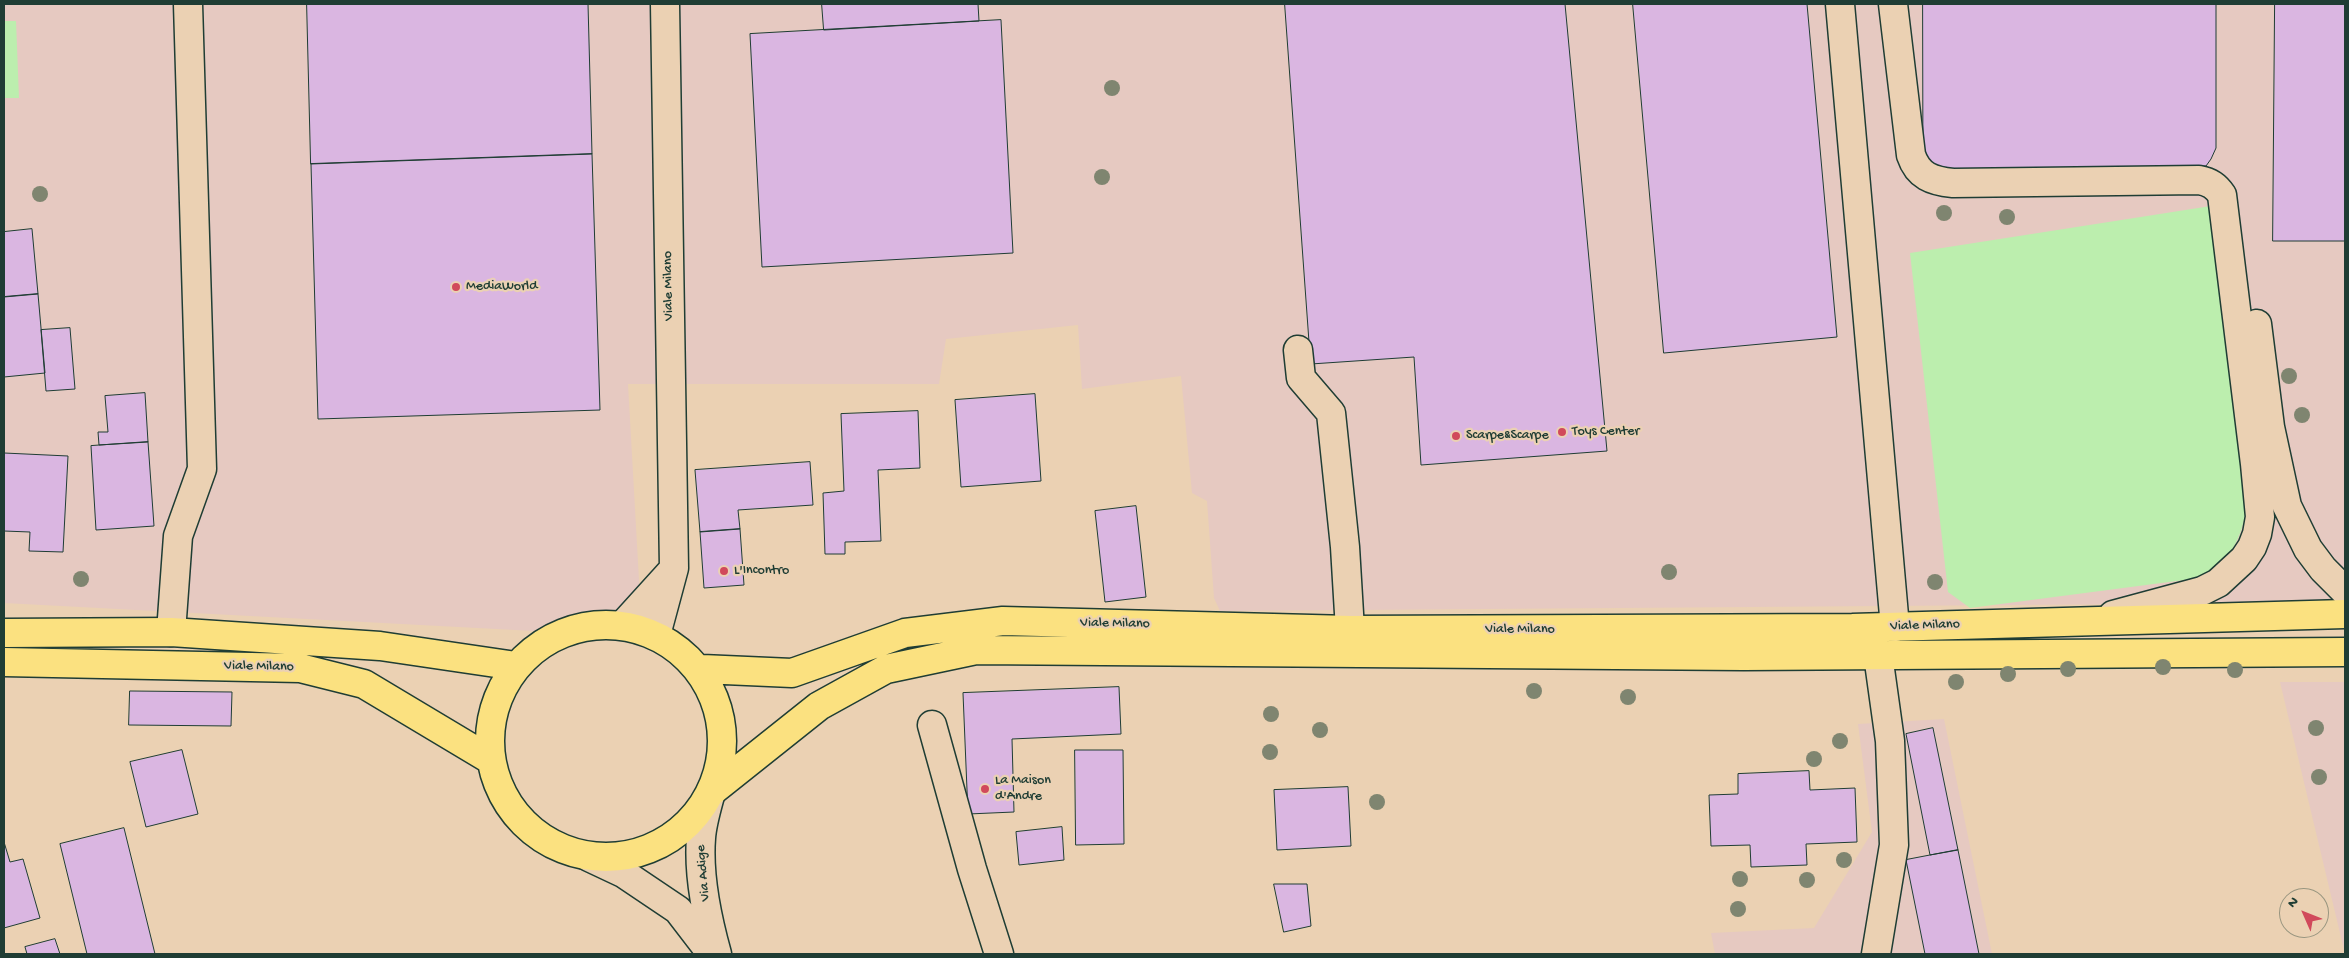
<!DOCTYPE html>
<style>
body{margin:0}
#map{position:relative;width:2349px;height:958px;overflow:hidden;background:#ebd1b3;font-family:"Gochi Hand",sans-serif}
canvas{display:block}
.frame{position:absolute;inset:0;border:5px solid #1f3d34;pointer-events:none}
.north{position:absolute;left:2279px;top:888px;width:50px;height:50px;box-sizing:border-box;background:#ebd1b3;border:1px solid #999680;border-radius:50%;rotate:314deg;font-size:14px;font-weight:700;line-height:20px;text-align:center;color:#1f3d34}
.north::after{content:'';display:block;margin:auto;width:18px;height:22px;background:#d1495b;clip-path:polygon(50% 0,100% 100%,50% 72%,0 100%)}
</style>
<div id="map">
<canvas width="2349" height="958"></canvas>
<div class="frame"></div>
<div class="north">N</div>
</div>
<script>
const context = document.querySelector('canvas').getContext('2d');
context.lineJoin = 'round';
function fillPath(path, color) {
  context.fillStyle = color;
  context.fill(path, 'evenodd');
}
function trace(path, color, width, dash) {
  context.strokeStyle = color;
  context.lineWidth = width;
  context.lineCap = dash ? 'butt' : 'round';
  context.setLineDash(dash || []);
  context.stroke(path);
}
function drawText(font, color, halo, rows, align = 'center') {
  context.font = font + ' "Gochi Hand",sans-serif';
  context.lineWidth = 4.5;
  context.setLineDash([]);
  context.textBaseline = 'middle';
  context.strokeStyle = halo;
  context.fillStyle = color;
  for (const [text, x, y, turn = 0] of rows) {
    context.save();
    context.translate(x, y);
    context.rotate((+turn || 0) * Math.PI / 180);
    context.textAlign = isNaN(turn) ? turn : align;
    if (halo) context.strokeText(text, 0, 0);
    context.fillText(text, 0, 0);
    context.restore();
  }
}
fillPath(new Path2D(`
 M4,4H2345V601L2282,603L1220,611L1214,598L1207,501L1192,493L1181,376L1082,389L1078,325L946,339L939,384H628L640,598L572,633L4,603Z
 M2280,682H2345V954Z
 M1944,719L1992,954H1715L1711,933L1814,928L1872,832L1858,724Z`), '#e6c9c1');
fillPath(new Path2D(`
 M4,21H16L19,98H4Z
 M2211,206L2247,499C2244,538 2230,565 2192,579L1970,608L1948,592L1910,253Z`), '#bceeae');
const building = new Path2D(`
 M307,4H588L592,154L311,164Z
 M822,4H978L979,21L824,30Z
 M1285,4H1565L1607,451L1421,465L1414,357L1311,364Z
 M1633,4H1807L1837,337L1664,353Z
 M1923,4H2216V148L2211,159L2206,166L1944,169L1933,165L1926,157L1923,146Z
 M2275,4H2345V241H2273Z
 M1001,20L1013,253L762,267L750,34Z
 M592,154L600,410L318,419L311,164Z
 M32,229L38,294L4,297V232Z
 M38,294L45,373L4,377V297Z
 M70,328L75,389L46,391L41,330Z
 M145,393L148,442L99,445L98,432H108L105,396Z
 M1035,394L1041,481L961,487L955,400Z
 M918,411L920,468L878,470L881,541L845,542V554H825L823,493L844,491L841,414Z
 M148,442L154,526L96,530L91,446Z
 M4,453L68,456L63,552L29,551L30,532L4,531Z
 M810,462L813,505L738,510L740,529L700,532L695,470Z
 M1136,506L1146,597L1105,602L1095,511Z
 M740,529L744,585L704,588L700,532Z
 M1119,687L1121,734L1012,739L1014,812L968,814L963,693Z
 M130,691L232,692L231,726L129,725Z
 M1933,728L1958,850L1930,855L1906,734Z
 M182,750L198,814L146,827L130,762Z
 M1075,750H1123L1124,844L1076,845Z
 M1809,771L1810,790L1855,788L1857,842L1806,844L1807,865L1751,867L1750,845L1711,846L1709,795L1738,794V774Z
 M1348,787L1351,846L1277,850L1274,790Z
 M1062,827L1064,860L1019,865L1016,832Z
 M124,828L155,954H87L60,844Z
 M4,842L10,862L23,859L40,918L4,928Z
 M1958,850L1979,954H1925L1906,860Z
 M1274,884H1307L1311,926L1284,932Z
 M55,939L60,954H27L25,947Z`);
fillPath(building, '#dab6e1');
trace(building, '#1f3d34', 1);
const minor = new Path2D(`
 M1840,4L1895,627
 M1893,4L1911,155C1918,176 1932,181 1953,183L2199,180C2210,182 2216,186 2222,195L2255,464L2260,517L2257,534L2252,547L2244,559L2218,583L2202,591L2113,615
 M2257,324L2270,427L2287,506L2308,549L2323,569L2345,591
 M1298,350L1301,378L1331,413L1345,547L1350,630
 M623,625L672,571
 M171,632L178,536L202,469L188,4
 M656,635L674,568L665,4
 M932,725L972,869L999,954
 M711,792C707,807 702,823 701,838C698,876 707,918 717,954
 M589,857L623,873L678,910L711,953
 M1876,954L1894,845L1890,741L1878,655`);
const major = new Path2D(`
 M490 741a116 116 0 1 1 232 0a116 116 0 1 1-232 0Z
 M4,633L171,632L380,646L516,666
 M4,662L300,668L364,684L491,760
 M702,669L792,673L905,633L1003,621L1350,630L1852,628L2345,614
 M711,792L819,706L886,669L976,650L1744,656L2345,652`);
trace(minor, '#1f3d34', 31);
trace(major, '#1f3d34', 31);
trace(minor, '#ebd1b3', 28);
trace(major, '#fbe180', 28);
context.fillStyle = '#7f8570';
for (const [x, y] of [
 [1112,88],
 [1102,177],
 [40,194],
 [1944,213],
 [2007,217],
 [2289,376],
 [2302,415],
 [1669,572],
 [81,579],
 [1935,582],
 [2163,667],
 [2068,669],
 [2235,670],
 [2008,674],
 [1956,682],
 [1534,691],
 [1628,697],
 [1271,714],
 [2316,728],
 [1320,730],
 [1840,741],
 [1270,752],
 [1814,759],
 [2319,777],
 [1377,802],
 [1844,860],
 [1740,879],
 [1807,880],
 [1738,909]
]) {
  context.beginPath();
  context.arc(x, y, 8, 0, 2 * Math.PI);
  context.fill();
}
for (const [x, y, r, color] of [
 [456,287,5,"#d1495b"],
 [1562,432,5,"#d1495b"],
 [1456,436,5,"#d1495b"],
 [724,571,5,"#d1495b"],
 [985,789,5,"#d1495b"]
]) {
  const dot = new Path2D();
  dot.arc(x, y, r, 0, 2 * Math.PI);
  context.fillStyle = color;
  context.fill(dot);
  trace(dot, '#ebd1b3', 2);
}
drawText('14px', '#1f3d34', '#ebd1b3', [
 ["Viale Milano",669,286,-91],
 ["Viale Milano",1115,624,1],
 ["Viale Milano",1925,626,-2],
 ["Viale Milano",1520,630],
 ["Viale Milano",259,667,1],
 ["Via Adige",704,873,-95]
]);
drawText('14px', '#1f3d34', '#ebd1b3', [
 ["MediaWorld",466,287],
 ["Toys Center",1572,432],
 ["Scarpe&Scarpe",1466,436],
 ["L'Incontro",734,571],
 ["La Maison",995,781],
 ["d'Andre",995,797]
], 'left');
</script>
